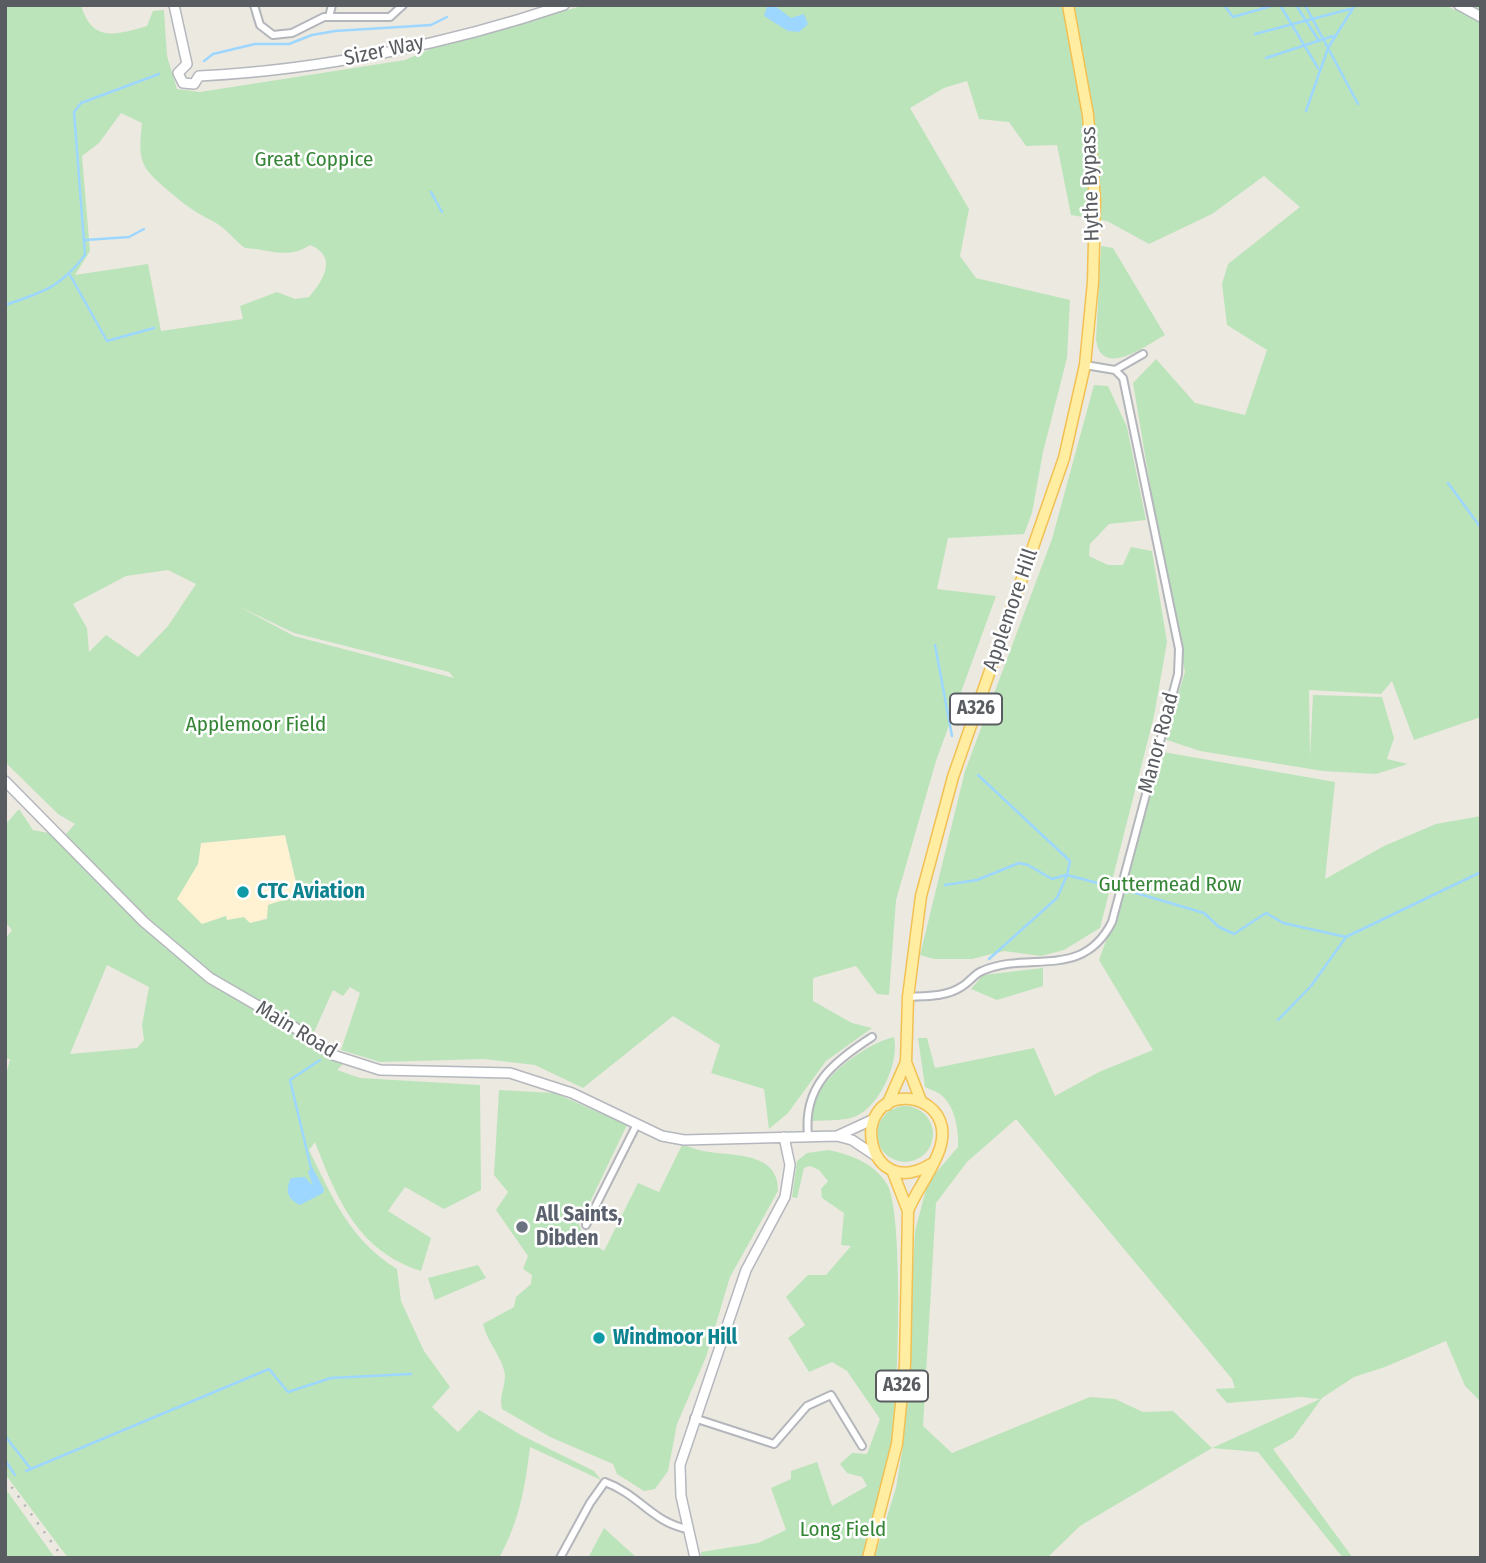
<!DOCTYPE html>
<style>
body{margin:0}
#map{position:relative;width:1486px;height:1563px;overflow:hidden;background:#ece9e0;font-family:"Fira Sans Condensed",sans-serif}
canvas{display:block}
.frame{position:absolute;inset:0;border:7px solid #595d61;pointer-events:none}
</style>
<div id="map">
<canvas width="1486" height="1563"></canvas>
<div class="frame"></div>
</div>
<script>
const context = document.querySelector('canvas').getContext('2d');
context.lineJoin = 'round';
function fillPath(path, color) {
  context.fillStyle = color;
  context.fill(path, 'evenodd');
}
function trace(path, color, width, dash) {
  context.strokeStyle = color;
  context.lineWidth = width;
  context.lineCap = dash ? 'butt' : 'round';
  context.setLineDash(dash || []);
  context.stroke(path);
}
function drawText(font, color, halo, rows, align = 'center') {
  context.font = font + ' "Fira Sans Condensed",sans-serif';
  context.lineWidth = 5;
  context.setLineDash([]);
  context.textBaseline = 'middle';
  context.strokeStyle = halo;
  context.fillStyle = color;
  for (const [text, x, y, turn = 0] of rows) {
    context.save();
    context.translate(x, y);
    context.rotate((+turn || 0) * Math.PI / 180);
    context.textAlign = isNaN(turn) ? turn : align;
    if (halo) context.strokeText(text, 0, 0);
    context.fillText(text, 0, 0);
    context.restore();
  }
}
fillPath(new Path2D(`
 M285,835L300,895L268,905L267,918L250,923L227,920L225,916L202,925L176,899L198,864L201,843Z`), '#fef2d3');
fillPath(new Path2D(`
 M5,5H81C92,43 116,35 147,26L153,11L164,10L167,56L177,89L200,92L405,60L444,43L586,5H1445L1455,10L1458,5H1481V717L1414,740L1392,681L1381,694L1309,690L1310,757L1313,695L1382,697L1394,738L1387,759L1408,764L1376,774L1323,771L1200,751L1164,739L1185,672L1171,610L1133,383L1156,359L1195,403L1245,415L1267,350L1227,325L1222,284L1228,264L1300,207L1264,176L1212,214L1149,244L1107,221L1071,215L1057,145L1026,146L1009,122L979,119L967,81L944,88L910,108L969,209L960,256L976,278L1070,300L1067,358L1043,452L1032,513L1024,534L948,538L937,589L996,596L936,761L896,900L889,995L877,994L856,966L813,978V1001L852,1023L872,1028L826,1061L788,1113L769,1129L764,1089L711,1073L720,1045L673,1016L583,1088L535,1065L484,1059L380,1062L341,1050L360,993L350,987L343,996L333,990L311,1039L248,1002L343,1064L337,1070L360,1078L480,1085L481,1190L444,1209L405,1187L388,1211L431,1238L421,1271C358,1251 337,1199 315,1142L309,1150C332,1197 351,1241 397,1269L401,1301L424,1351L450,1387L432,1407L458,1432L479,1410L521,1435L594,1471L601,1480L530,1447C525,1488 519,1522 499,1558H68L5,1474V1079L10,1059H5V939L12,930L5,922V825L19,809L33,830L64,836L75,824L58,814L5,762ZM121,113L142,123C137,164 142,168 171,193C190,209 194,211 216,223C228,230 234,240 245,248C269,249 288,260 310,245C338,256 324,280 309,297L295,299L277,292L240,306L243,319L161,331L148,264L75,275L90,251L82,156L99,143ZM168,570L196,584L168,626L138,657L106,635L89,652L87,628L73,604L126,576ZM238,606L294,633L449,672L454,678L294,636ZM285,835L299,895L268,905L267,919L250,923L244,917L227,920L226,916L202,924L177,899L198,864L201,843ZM80,852L191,959L126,904ZM107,965L149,987L142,1025L144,1040L137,1048L70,1054Z
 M1101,246L1113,248L1165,335C1145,346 1102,379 1096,340Z
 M1094,385L1108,386L1127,427L1146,520L1109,524L1090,544L1089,556L1108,565H1123L1131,547L1152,551L1167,642L1154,716L1100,928L1064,950L1041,956L1004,951L972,959H934L920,955L965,771L1052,539Z
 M1163,752L1335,782L1325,879L1384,846L1436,824L1481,816V1402L1465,1386L1446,1341L1385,1367L1354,1377L1322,1398L1293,1438L1273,1449L1353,1558H1343L1258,1452L1212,1448L1080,1526L1047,1558H874L896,1488L903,1445L915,1231L928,1182L958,1147C959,1130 955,1105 940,1094C936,1091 929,1089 925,1087L918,1038H927L935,1068L1034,1048L1055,1096L1099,1072L1153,1050L1099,960L1119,905ZM1016,1119L1232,1379L1235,1388L1215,1389L1227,1403L1301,1397L1320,1399L1212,1448L1173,1411L1143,1412L1115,1399L1090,1397L952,1453L923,1426L936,1203L967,1162Z
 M1043,968V986L997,1000L971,989L983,975Z
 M894,1037C900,1063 878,1111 851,1118C839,1121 825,1120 812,1121C813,1114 813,1105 815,1099C826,1073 868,1043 894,1037Z
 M499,1090L555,1093L627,1125L579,1225L585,1238L604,1251L638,1183L659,1192L682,1145C691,1147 700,1151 709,1152C737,1156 779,1153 778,1191L730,1277L706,1357L677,1424L668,1471L655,1489L644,1491L617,1474L613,1464L550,1437L502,1409C498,1396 508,1382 504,1370C499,1353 487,1341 483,1324L514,1307L516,1297L531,1284L532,1275L523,1269L528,1256L496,1210L508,1192L494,1175Z
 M877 1134a28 28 0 1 1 56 0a28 28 0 1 1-56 0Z
 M829,1150C851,1155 874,1163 887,1184C905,1214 898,1420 889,1460C881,1492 873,1526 863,1558H701V1552L758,1543L786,1530L771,1488L791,1479V1471L817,1462L832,1506L867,1486L862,1477L847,1473L840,1464L852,1453L867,1454L880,1419L847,1371L832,1362L809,1372L788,1338L805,1325L786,1297L808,1275H826L851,1246L841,1245L844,1213L822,1198L821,1189L828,1181L819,1170L810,1166L804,1168L797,1198L792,1197L797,1161L807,1153Z
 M478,1265L486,1278L435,1300L428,1278Z
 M5,1488L55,1558H5Z
 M604,1528L637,1558H588Z`), '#bce4bb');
fillPath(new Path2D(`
 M774,5L791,18L804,14L808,24L799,32L788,31L764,16L767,6Z
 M312,1167L324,1189L323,1193L300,1205C287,1199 285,1190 291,1178L305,1177L313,1186L308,1172Z`), '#9dd7ff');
trace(new Path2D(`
 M1224,5L1233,17L1275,5
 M1280,5L1318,68
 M1296,5L1319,41
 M1305,5L1358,104
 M1255,34L1350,9
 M1266,58L1333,36
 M204,61L213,54L255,44H289L312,35L335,31L431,25L447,17
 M1306,111L1328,48L1355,5
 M431,192L442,212
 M85,240L129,237L144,229
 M70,275L107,341L154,328
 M5,305C43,292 60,288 85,255L74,112L81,103L159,74
 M1448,483L1481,528
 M935,645L952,736
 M978,775L1070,861L1067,875L1113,887
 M945,885L977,880L1019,863L1028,865L1052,879L1066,875
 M1126,890L1204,913L1219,927L1234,934L1266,913L1283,923L1346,937L1481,872
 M989,959L1057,898L1067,875
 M1278,1020L1311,986L1346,937
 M311,1168L290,1080L320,1060
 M5,1436L31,1469
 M5,1460L15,1475
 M26,1471L269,1369L288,1392L331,1378L411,1374`), '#9dd7ff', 2.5);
const street = new Path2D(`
 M254,5L260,25L273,35L292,33L324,17H390L403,5
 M329,17L332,5
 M1115,370L1143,354
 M908,997C925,996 946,997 961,987C969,983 974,974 982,971C1030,950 1082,981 1112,922L1178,674L1179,649L1123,378L1115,370L1085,365
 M808,1135C803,1086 833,1062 872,1037
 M586,1225L637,1124
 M694,1418L774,1444L807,1406L831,1395L862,1446
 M560,1558L590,1503L605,1482C640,1495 653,1523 688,1529`);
const secondary = new Path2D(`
 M174,5L187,64
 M1459,5L1481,17
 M187,64L178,73L183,83L194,84L199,76
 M199,76C321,70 449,44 564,5
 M5,781L144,922L210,978L291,1025L333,1055L380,1070L510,1073L572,1093L662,1136L684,1140L837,1136L852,1140L876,1156
 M837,1136L874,1119
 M695,1558L681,1496L680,1465L746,1270L785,1197L790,1165L784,1137`);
const primary = new Path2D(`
 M906,1062L921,1101
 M887,1105L906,1062L908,997L921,896L953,777L1064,458L1085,365L1093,282L1095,200L1088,115L1068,5
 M908,1211C919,1181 961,1140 933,1110C927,1104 919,1100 910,1099C846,1094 867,1204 931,1164
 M868,1558L897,1444L905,1364L908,1211L892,1170`);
trace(street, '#b3b6bb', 10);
trace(secondary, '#b4b7bd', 12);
trace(primary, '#f2c053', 13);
trace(street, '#fff', 6);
trace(secondary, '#fff', 9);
trace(primary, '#ffeda2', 10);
trace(new Path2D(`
 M5,1478L63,1558`), '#b1b2b2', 2.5, [2, 9]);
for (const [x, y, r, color] of [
 [243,892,7,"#0f9aa8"],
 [522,1227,7,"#6b7280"],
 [599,1338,7,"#0f9aa8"]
]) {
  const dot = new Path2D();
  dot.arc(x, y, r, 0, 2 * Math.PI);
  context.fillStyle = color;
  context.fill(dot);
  trace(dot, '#fff', 2.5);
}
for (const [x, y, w] of [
 [976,709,52],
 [902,1386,52]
]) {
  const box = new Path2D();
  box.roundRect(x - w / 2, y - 15.5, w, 31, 5);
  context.fillStyle = '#fff';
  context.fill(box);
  trace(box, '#595d61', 2);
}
drawText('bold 19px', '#595d61', null, [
 ["A326",976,709],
 ["A326",902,1386]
]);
drawText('21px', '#595d61', '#fff', [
 ["Sizer Way",384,51,-12],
 ["Hythe Bypass",1091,184,-92],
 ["Applemore Hill",1011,610,-71],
 ["Manor Road",1159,743,-75],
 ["Main Road",296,1030,31]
]);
drawText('21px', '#348535', '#fff', [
 ["Great Coppice",314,160],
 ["Applemoor Field",256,725],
 ["Guttermead Row",1170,885],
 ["Long Field",843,1530]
]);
drawText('bold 21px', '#0d838f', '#fff', [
 ["CTC Aviation",257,892],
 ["Windmoor Hill",613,1338]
], 'left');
drawText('bold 21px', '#5b616d', '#fff', [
 ["All Saints,",536,1215],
 ["Dibden",536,1239]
], 'left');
</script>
